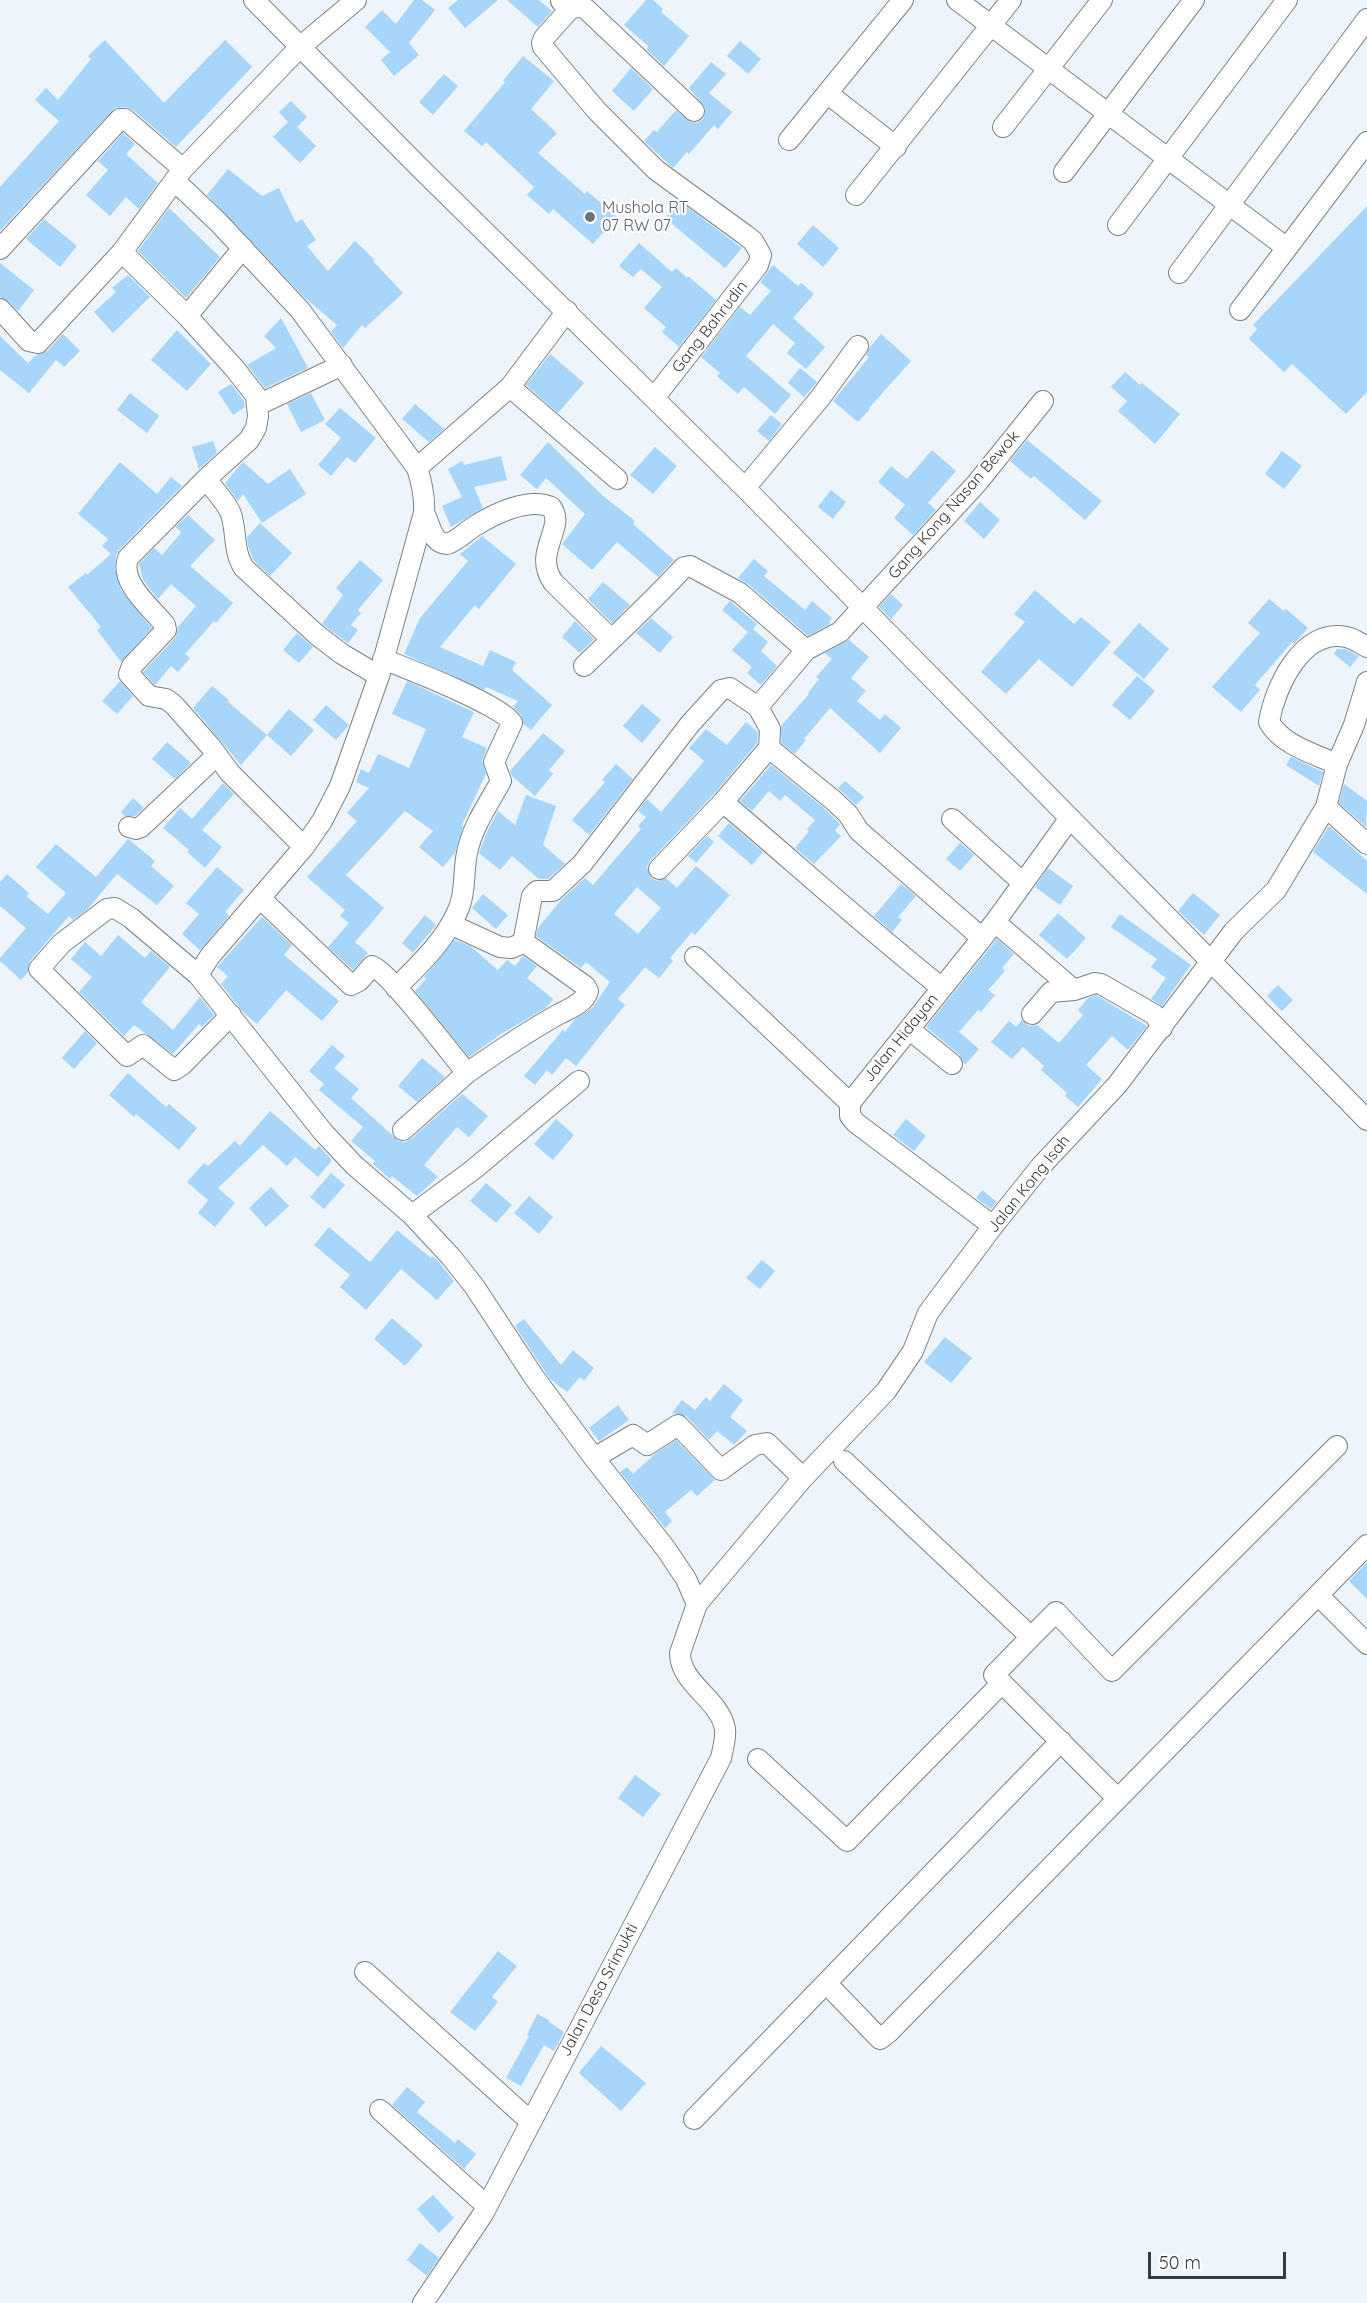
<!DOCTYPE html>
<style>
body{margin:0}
#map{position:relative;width:1367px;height:2303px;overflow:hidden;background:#edf5fb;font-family:Quicksand,sans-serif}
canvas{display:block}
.scale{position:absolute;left:1148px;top:2252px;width:138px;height:27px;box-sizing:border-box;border:3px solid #373a3d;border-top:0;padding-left:8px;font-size:18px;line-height:21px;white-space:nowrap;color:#373a3d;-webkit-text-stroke:4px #fff;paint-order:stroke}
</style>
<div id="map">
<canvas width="1367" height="2303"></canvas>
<div class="scale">50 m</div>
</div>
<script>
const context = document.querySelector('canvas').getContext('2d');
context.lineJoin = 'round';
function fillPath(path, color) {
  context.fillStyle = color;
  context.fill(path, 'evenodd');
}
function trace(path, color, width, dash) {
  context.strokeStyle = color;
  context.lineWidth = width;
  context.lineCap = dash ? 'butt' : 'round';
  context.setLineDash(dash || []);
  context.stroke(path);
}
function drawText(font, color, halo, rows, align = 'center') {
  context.font = font + ' Quicksand,sans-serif';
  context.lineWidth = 4.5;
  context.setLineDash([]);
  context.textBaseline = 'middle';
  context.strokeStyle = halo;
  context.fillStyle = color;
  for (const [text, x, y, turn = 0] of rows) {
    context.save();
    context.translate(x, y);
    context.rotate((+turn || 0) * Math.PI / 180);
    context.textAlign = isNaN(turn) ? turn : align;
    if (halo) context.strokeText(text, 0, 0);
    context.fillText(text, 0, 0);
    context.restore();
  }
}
fillPath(new Path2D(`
 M414,0H422L435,10L409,43L419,55L394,76L381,60L390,52L365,27L382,10L396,24Z
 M458,0H498L465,28L448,8Z
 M507,0H539L552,11L538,27Z
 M646,0H653L663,9L661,12L689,36L664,66L647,50L648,46L624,25Z
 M105,40L164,103L225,40L252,67L176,147L133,110L125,107L115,108L0,231V187L59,121L35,100L46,88L58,100L91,59L88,56Z
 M740,41L761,59L748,74L727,56Z
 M523,56L554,81L531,109L557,133L538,153L585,194L587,191L617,217L593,244L553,209L549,214L527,195L534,187L486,142L482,146L464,131L505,82L503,81Z
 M711,62L726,74L709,93L732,112L718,129L714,125L689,154L687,152L673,168L644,141L654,130L657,132L676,110L691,122L697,123L703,119L705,107L689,88Z
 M631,68L653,89L634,111L612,91Z
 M444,74L458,86L433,115L419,102Z
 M291,101L307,117L297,127L316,146L300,163L273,137L288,122L279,112Z
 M123,133L135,144L126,154L158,183L139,209L126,197L110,216L86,195L108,170L98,161Z
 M228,169L262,196L279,188L296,223L302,219L316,240L307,246L328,271L355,241L375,260L373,261L403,293L365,328L362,325L343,348L331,332L337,325L303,296L207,195Z
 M679,201L742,248L725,268L665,218Z
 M1367,206V392L1346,414L1292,364L1284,372L1249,339L1257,329L1253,325Z
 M169,208L220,257L186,298L138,251Z
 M44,219L77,246L60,267L26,239Z
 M813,225L839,248L823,267L797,244Z
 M639,243L672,272L676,268L687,278L688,276L716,300L679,347L662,332L666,327L644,308L662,287L641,269L633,277L619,266Z
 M0,263L34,290L18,311L8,301L0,297Z
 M773,265L798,286L801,283L814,294L793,318L825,347L806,369L787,353L795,343L773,324L746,356L791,395L775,414L744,387L738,394L717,376L720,373L701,357L740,307L750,315L771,291L760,282Z
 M128,275L150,297L113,333L94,312L116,292L112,288Z
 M281,318L308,368L265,388L247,365L276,348L264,336Z
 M177,330L211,364L187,391L151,360Z
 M63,334L80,351L64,367L56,360L29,393L0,370V336L28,363L36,355L47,351Z
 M881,334L911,361L869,408L870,409L858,422L833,401L869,357L866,355L870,347Z
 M550,354L584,383L558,413L526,385Z
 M800,368L817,382L804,397L788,383Z
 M1125,372L1140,385L1142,383L1180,414L1155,444L1118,411L1127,401L1111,387Z
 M231,384L244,401L245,407L233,415L218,392Z
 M130,393L159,416L147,433L117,410Z
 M311,393L325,420L301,432L287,404Z
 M415,404L444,429L429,442L402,419Z
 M340,408L376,438L355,463L347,457L331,476L318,465L341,438L325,424Z
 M771,415L782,424L769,441L757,431Z
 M1027,440L1102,501L1085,520L1034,476L1031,479L1010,461Z
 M213,441L217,453L199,469L192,447Z
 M548,442L602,495L635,521L633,524L674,560L658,577L617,542L592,570L562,544L585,514L546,478L537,489L520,475Z
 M655,447L677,466L653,494L630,475Z
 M932,450L956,471L928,503L936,510L913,535L894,518L905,505L878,482L891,466L907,479Z
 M1282,451L1302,466L1284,489L1265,474Z
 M501,456L507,480L474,487L483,508L451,527L442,506L462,497L448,469L462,461L464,465Z
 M120,462L157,494L171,477L182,486L119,550L116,555L115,569L121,590L152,628L121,662L97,630L101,627L68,587L86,573L87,575L111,554L102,546L108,539L78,514Z
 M243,462L268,484L290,469L306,494L262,523L243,494L238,501L225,483Z
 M831,490L846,502L833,519L818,507Z
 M980,502L1000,520L984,539L964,521Z
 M188,515L215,540L190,566L233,603L216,623L214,621L185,654L190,658L178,672L171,666L155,685L143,672L175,638L178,627L196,606L171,584L158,599L143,580L139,564L154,548L162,555L180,534L181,532L175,527Z
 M260,523L292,553L270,576L254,561L248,546L247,537Z
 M482,536L516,564L479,609L475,605L440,647L483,666L490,650L516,662L512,670L552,705L531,730L523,724L521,715L513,707L518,701L486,687L484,690L404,654L420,618L468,561L460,554Z
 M754,559L768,571L764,576L805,610L812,601L832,618L829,622L830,624L808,636L748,584L738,578Z
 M360,560L383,580L358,610L361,613L351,625L358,630L348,643L322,624L343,595L336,588Z
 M603,582L630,605L612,623L588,599Z
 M1035,590L1074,624L1081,617L1111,642L1072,687L1039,659L1006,694L981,672L1025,622L1014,614Z
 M891,594L903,605L891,619L879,607Z
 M1269,599L1284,611L1286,609L1308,628L1294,644L1292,642L1255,685L1260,690L1241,712L1212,687L1260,633L1248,623Z
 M730,601L757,624L753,629L768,642L761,651L777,666L761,685L747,673L752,667L732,650L748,632L722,610Z
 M651,618L673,637L660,653L636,633Z
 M575,621L594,639L580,653L562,637Z
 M1139,623L1169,649L1144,679L1113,653Z
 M297,633L313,647L299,663L283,650Z
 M849,640L869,657L851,678L866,691L857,701L880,720L885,714L901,728L880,753L830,708L804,739L806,740L795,754L781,743V726L809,694L808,693L819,679L816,677L832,659L825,653Z
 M1337,649H1345L1359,656L1350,667L1334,654Z
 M1137,676L1155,691L1130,720L1112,705Z
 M120,681L133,696L117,714L102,701Z
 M407,681L474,712L462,737L487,748L482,761L486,774L461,827L464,825L455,853L443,867L419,847L433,831L405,811L346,875L384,908L355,942L368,953L353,970L328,947L349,923L340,916L345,910L307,877L357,821L347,813L369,788L356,782L361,769L369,773L378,754L409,768L426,729L392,714Z
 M212,686L229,700L228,702L267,735L241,765L193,708Z
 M642,704L661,720L642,743L623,726Z
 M326,705L349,725L336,740L313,720Z
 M289,709L314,730L291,756L267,735Z
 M746,722L758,732L757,743L714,794L650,861L647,867L651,878L657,881L666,878L677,888L696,866L730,895L695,935L692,932L670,958L673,961L659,978L645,967L618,999L625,1005L576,1066L566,1058L552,1075L547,1070L535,1085L524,1076L563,1030L565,1032L575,1019L592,1008L610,982L586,962L581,968L536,936L538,928L561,900L585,878L593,885L641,829L638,826L646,817L638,811L647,799L661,812L704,761L689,748L706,729L727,745ZM637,887L661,908L638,934L614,914Z
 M543,733L565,751L549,770L553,774L535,796L512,776L510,771Z
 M167,742L191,763L175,779L152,759Z
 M1291,757L1323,772L1319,786L1286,765Z
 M616,764L633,779L589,835L572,820L605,782L602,780Z
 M771,765L825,809L840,824L835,831L841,836L814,864L795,848L809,831L807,829L815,820L785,795L780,801L769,791L752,811L740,801Z
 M845,781L864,797L856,805L838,788Z
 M223,783L234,794L202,830L222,847L205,868L187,852L189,850L163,828L180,808L192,819Z
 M1344,784L1367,801L1366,827L1339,803Z
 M526,795L556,806L543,845L565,864L548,879H539L512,856L500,870L479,853L488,830L498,811L515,825Z
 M133,798L144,808L135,816H125L121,812Z
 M729,823L763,852L752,865L718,836Z
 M1329,826L1367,861V894L1313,852Z
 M707,836L714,842L696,863L688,856Z
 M128,839L155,861L151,866L174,886L157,905L117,874L88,909L73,920L69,916L30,961L28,972L21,980L0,961V958L26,928L0,906V882L7,874L29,893L26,896L48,914L66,893L36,867L56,844L96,877Z
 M960,843L974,855L960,871L946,859Z
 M217,867L244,890L225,912L229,916L200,950L182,934L199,914L186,903Z
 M1048,868L1073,886L1060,905L1035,887Z
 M901,884L916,896L898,917L902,920L892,932L874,916Z
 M1193,893L1220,915L1204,935L1178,911Z
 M483,894L508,915L496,929L472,908Z
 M1058,913L1086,938L1067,959L1039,935Z
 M1120,914L1191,965L1162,1006L1151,999L1166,978L1151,967L1157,959L1111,927Z
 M425,915L436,925L413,953L402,943Z
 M262,917L292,945L284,955L339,1001L322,1021L286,990L257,1024L243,1012L221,984L228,976L217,967Z
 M118,935L145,958L151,951L170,967L141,1002L173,1030L200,997L214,1015L202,1027L199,1024L173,1054L134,1025L124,1036L79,992L92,977L71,959L85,942L101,956Z
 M997,939L1014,954L1002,968L1005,971L988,990L995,995L981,1012L978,1010L959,1032L979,1049L965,1065L960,1055L926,1027Z
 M455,940L470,946L498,970L507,960L515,966L523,956L537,966L527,978L553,999L546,1008L501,1034L469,1057L415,991L426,979L424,977Z
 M1278,985L1293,1000L1282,1011L1267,996Z
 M1096,995L1147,1026L1128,1050L1112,1036L1086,1065L1102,1079L1078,1107L1065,1096L1067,1093L1041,1070L1044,1066L1023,1047L1012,1059L991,1042L1009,1021L1016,1027L1022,1020L1029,1026L1037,1025L1059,1043L1083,1015L1078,1010L1088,998Z
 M85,1031L97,1043L74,1069L62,1058Z
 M332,1045L345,1056L334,1068L359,1089L351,1098L399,1141L405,1142L411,1139L462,1094L488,1116L469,1137L457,1127L424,1165L438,1177L417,1196L392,1176L390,1179L373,1164L375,1161L351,1141L363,1127L319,1090L324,1084L309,1071Z
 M422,1058L445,1077L417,1102L398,1086Z
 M128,1073L166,1107L169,1104L197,1128L179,1150L136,1114L134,1117L109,1095Z
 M270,1111L315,1150L319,1146L332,1160L318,1177L295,1157L287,1166L263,1145L218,1188L235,1203L215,1227L198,1213L208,1200L187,1182L204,1163L208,1166L235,1141L240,1146Z
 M556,1119L574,1135L553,1160L534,1144Z
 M906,1119L926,1136L914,1151L893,1135Z
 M331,1173L345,1185L324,1209L310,1197Z
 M486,1183L512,1205L496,1223L470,1201Z
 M271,1187L289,1206L266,1227L249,1208Z
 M982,1190L997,1202L991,1209L976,1198Z
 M529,1196L553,1217L539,1234L514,1213Z
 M329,1227L370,1262L397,1230L431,1258L432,1256L438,1261L454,1281L437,1300L401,1269L366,1310L340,1287L350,1275L314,1245Z
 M762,1260L775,1271L760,1289L746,1278Z
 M392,1318L423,1345L405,1366L374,1339Z
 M524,1319L561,1365L573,1350L594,1368L584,1381L580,1377L567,1392L550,1379L515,1326Z
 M945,1337L972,1358L951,1383L924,1362Z
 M724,1384L743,1400L730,1417L747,1431L734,1445L717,1431L709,1440L686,1416L672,1413L682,1400L695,1410L706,1397L710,1401Z
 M618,1405L629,1420L599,1441L589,1428Z
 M676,1440L715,1480L697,1496L691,1490L665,1512L672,1521L665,1528L620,1472L627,1467L633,1474L656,1453Z
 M1367,1562V1599L1349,1581Z
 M635,1775L661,1794L643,1817L618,1798Z
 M498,1951L517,1966L492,1997L498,2002L475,2031L450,2012Z
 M537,2014L549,2020V2022L564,2032L554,2051L544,2045L521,2086L506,2078L529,2036L527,2035Z
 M601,2046L646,2083L621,2111L579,2073Z
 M407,2087L425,2102L417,2112L455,2143L458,2139L476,2154L464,2169L392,2105Z
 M433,2195L454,2218L439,2233L417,2209Z
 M420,2243L439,2258L427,2276L407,2260Z`), '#a7d6fa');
const minor = new Path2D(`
 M254,0L419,167L745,488L1367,1120
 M957,0L1287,248L1367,142
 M561,1L570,9L579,6L586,9L694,111
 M570,9L544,38L542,43L543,47L597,111L656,170L744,234L753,241L761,255L758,265L654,398
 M827,93L896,147
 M1003,127L1102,0
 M789,140L903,0
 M1064,172L1194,0
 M175,181L219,223L300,310L417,468C422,483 425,496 424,513L379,676L340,786L322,821L304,847L210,956L198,975L323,1132L354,1165L412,1215L451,1257L474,1286L534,1377L594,1458L666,1549L686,1579L697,1604
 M856,195L1011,0
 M1118,225L1287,0
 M0,249L120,119H125L183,169
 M122,252L187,316L235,369L256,396L258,416L256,428L249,440L206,479L128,558C119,583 151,607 165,625L166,630L132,666L129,674L149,696L166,699L174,705L211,747L230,773L304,847
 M1179,273L1367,19
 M0,309L29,341L38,343L122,252L183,169L300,47L356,0
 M1240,310L1287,248
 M187,316L243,248
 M510,387L617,479
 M258,405L342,365
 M417,468L510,387L567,311
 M206,479C214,490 226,501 231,514C237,533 233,551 244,568L317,635L342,654L379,676
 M745,488L820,398L858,346
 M424,513C431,525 431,543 447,544C458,541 466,531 475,526C494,514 528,497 551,507C567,528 532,551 553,582L611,639
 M383,659C406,668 504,706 512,723L494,762L501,781C489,803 472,827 467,853C463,871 466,891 459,908C446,940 420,964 396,988
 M584,666C618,633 652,602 684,567L690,566L740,593L806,650
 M769,748L833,800L848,814L859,831L982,938
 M1337,764C1314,754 1282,745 1269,722C1275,687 1302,628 1346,637C1353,638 1361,644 1367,647
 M723,802C796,864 867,928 942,988
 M1326,807L1367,844
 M952,819L1023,883
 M129,827L136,829L141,827L216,756
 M659,869L723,802L769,748L770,729L758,707
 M261,899L351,985L359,981L372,966C388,971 452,1055 467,1073L403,1130
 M995,922L1074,990L1051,992L1032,1014
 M452,925L500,947L511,948L523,943L528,945L585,986L588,991C585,1003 569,1009 559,1014C527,1032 497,1052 467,1073
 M523,943L532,896L537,891H553L582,864L690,724L721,690L730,688L758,707L806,650L840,632L977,483L1043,401
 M695,957L850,1103
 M198,975L131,918L115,908L107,909L62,943L39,969L127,1056L143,1045L174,1070L182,1065L231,1015
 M1074,990L1095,983L1101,984L1155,1015L1162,1028
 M910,1030L952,1064
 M412,1215L474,1169L579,1081
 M993,1226L856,1123L850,1116V1103L995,922L1070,818
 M594,1458L633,1435L647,1445L678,1425L721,1470L755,1445L767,1443L803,1478
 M844,1461L1031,1637L994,1675L1118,1799
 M1318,1595L1367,1644
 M1031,1637L1056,1612L1112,1671L1337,1446
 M758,1759L847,1841L1002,1683
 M365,1972L531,2122
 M827,1984L880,2039L889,2032L1367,1545
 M380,2110L487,2206
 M694,2119L1061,1741
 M423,2303L483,2214L721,1758C723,1748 726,1739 725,1729C720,1699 680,1684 680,1653L697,1604L803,1478L886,1391L913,1351L928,1313L993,1226L1041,1166L1117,1085L1234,931L1276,890L1326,807L1337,764L1354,725L1367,682`);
trace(minor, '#7c8287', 22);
trace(minor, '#fff', 20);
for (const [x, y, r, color] of [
 [590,217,6,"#6b7280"]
]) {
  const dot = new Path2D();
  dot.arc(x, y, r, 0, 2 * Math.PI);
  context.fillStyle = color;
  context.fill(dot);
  trace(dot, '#fff', 2);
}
drawText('16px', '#5b616d', '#fff', [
 ["Mushola RT",602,208],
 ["07 RW 07",602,226]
], 'left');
drawText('16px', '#373a3d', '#fff', [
 ["Gang Bahrudin",710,327,-52],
 ["Gang Kong Nasan Bewok",954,505,-49],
 ["Jalan Hidayan",901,1038,-51],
 ["Jalan Kong Isah",1029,1184,-51],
 ["Jalan Desa Srimukti",599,1990,-62]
]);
</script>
